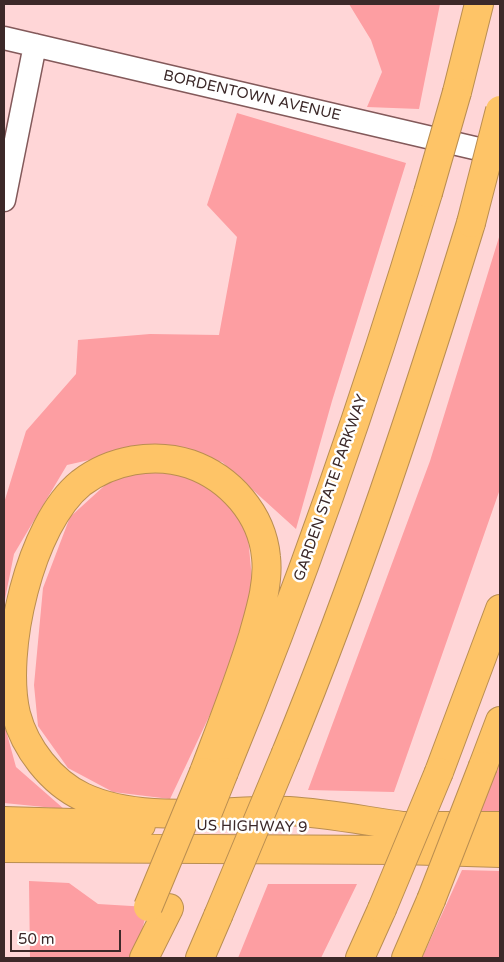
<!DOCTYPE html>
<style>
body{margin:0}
#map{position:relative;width:504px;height:962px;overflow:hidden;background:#ffd6d7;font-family:"Varela Round",sans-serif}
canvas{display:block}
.frame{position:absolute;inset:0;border:5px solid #3c2929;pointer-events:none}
.scale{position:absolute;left:10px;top:930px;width:111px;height:22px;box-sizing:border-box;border:2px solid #3c2929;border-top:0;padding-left:6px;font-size:15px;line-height:18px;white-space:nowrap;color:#3c2929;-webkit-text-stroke:4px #fff;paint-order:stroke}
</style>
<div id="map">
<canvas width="504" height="962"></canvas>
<div class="frame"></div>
<div class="scale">50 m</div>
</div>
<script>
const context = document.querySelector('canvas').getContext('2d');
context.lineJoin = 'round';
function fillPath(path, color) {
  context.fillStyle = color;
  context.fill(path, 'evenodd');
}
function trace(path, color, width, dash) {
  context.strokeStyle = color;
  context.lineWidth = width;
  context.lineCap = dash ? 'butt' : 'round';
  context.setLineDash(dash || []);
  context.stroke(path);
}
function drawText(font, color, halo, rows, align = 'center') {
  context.font = font + ' "Varela Round",sans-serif';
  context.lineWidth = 5;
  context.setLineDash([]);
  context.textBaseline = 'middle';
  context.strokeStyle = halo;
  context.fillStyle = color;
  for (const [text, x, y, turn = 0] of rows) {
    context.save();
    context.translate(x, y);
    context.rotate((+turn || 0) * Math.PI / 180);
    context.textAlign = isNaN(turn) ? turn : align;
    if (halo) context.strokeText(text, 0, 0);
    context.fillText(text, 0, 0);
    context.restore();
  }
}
fillPath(new Path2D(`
 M349,4H440L419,109L367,107L382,72L371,40Z
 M237,113L406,163L332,401L296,529L222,462L151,446L67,465L14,554L4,604V503L26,431L76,374L78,340L150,334L219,335L237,237L207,205Z
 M500,234V489L394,792L308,790L430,461Z
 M174,469L222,496L247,526L253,590L242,647L170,799L113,792L68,768L38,726L34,685L43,588L70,517L114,477Z
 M500,721V826H474Z
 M4,723L16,767L64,809L4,803Z
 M462,870L500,871V958H422Z
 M29,881L69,883L98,904L148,907L135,958H30Z
 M268,884H357L321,958H238Z`), '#fd9ea2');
const minor = new Path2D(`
 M4,38L500,154
 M4,200L35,45`);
const highway = new Path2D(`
 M457,92L479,4
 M286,753C357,580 416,402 471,223
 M483,766L500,721
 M204,772C221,727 239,682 253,636C260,611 269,583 266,557C262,514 230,478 190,464C154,452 111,460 81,483C30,524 1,652 16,714C25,748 51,782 83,797C143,825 224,809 289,811C325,813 366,821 403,826
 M224,772C302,583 369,389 428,193
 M439,772L500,609
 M4,821L141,825
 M394,826H500
 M4,848L401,850L500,853
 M144,958L169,908
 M200,958L218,916
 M360,958L382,909
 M406,958L431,900`);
trace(minor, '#83595a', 25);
trace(highway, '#ba8e51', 30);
trace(minor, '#fff', 22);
trace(highway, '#fec467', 28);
const highwayBridge = new Path2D(`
 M428,193L457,92
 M471,223L500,110
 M208,812L224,772
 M431,900L483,766
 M148,907L204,772
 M382,909L439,772
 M218,916L286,753`);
trace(highwayBridge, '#ba8e51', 30, []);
trace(highwayBridge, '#fec467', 28);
drawText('15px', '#3c2929', '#fff', [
 ["BORDENTOWN AVENUE",252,96,13],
 ["GARDEN STATE PARKWAY",331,488,-71],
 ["US HIGHWAY 9",252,827,1]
]);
</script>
